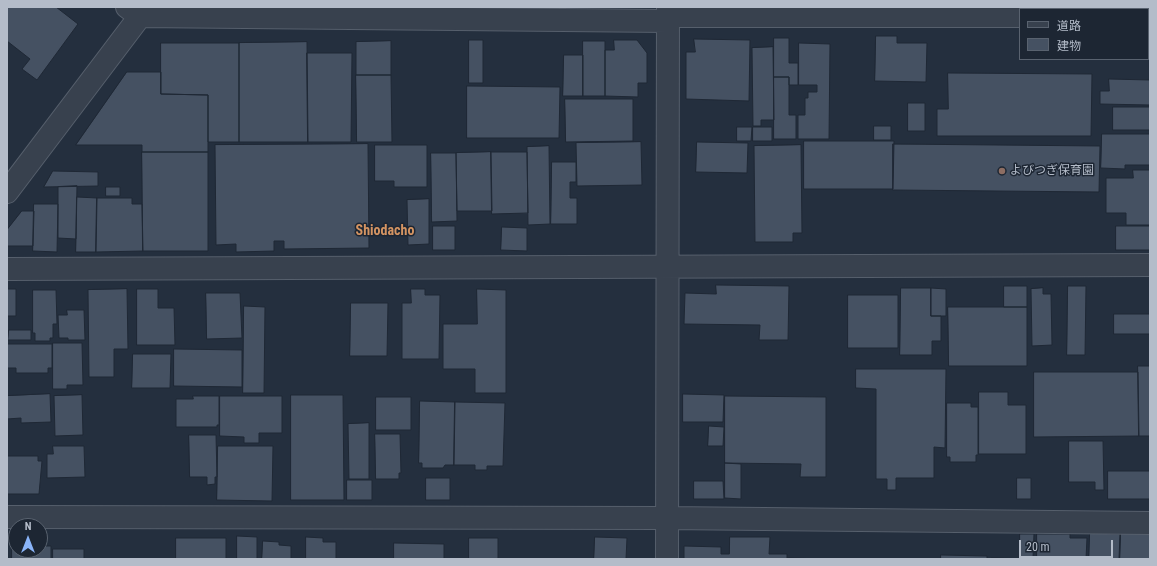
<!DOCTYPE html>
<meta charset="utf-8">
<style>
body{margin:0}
#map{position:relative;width:1157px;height:566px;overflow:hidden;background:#242f3e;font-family:"Roboto Condensed","Noto Sans JP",sans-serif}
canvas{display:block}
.frame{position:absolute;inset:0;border:8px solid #b4bcc9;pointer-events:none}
.legend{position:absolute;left:1019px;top:8px;width:130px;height:52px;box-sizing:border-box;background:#1d2633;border:1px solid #59626f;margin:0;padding:5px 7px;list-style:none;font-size:12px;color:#b4bcc9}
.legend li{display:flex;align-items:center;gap:8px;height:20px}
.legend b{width:20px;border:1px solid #59626f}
.north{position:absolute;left:8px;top:518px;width:40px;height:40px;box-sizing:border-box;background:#1d2633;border:1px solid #59626f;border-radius:50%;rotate:0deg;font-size:11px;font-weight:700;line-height:16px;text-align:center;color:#b4bcc9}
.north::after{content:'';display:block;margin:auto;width:14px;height:18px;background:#8ab4f8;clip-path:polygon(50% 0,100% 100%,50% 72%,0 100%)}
.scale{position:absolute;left:1019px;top:540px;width:94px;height:18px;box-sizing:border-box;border:2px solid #b4bcc9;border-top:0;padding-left:5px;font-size:12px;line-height:14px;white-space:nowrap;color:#b4bcc9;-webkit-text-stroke:3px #1d2633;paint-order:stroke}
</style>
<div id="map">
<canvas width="1157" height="566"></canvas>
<div class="frame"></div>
<ul class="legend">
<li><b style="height:5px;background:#38414e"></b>道路</li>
<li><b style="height:11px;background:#455162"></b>建物</li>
</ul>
<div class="north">N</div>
<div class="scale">20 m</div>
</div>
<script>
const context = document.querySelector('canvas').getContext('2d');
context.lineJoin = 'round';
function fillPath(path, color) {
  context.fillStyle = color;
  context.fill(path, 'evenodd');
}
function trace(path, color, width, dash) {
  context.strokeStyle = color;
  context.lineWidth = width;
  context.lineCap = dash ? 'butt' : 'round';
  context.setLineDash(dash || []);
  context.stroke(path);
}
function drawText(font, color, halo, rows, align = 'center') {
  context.font = font + ' "Roboto Condensed","Noto Sans JP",sans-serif';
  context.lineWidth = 3;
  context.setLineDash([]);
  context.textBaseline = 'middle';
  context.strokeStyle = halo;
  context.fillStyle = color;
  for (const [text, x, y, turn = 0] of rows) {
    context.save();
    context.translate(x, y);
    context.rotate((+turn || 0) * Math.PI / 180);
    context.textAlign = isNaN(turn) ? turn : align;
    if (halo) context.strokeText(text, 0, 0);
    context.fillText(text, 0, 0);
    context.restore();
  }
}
const building = new Path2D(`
 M7,7H56L78,24L37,80L22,69L30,59L7,41Z
 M876,36H897V43H927L926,82L875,81Z
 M774,38H789V63H798V85H789V77H774Z
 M694,39L750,40L749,101L686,99V52H695Z
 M469,40H483V83H469Z
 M614,40H637L647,53V83H638V97L605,96V50H614Z
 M391,41V75H356V42Z
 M583,41H605V96H583Z
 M307,42L308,142H239V43Z
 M161,43H239V142H208V95L161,94Z
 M799,43L830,44L829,139H798V115H805V98H808V92H817V85H799Z
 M773,47L774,120H761V126H753L752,48Z
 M307,53H352L351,142H308Z
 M564,55H583V96H563Z
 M127,72H161V94L208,95V152H142V145H76Z
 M948,73L1092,74L1091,136H937V109H948Z
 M356,75H391L392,142H357Z
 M774,77H789V115H796V139H774Z
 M1109,79L1150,80V105L1100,104V91H1109Z
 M467,86L560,87L559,138H467Z
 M565,99H633V141L566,142Z
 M908,103H925V131H908Z
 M1113,107H1150V130H1113Z
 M874,126H891V140H874Z
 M737,127H752L751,141H737Z
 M753,127H772V141H753Z
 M1102,134H1150V165H1125V169L1101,168Z
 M804,141H894L893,189H804Z
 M641,142L642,185L577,186L576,143Z
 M697,142L748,143L747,173L696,172Z
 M368,144L369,248L284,249V241H274V251L236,252V244L216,245L215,145Z
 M893,144L1100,146L1099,192L893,190Z
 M375,145H427V187H394V181H375Z
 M801,145L802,233H793V242H755L754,146Z
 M549,146L550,224L528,225L527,147Z
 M142,152H208V251H143Z
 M491,152L492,211H457L456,153Z
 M491,152H527L528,213L492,214Z
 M431,153H456L457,221L432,222Z
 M552,162H576V182H570V198H577V224H551Z
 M1133,170H1150V225H1126V213H1106V178H1133Z
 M53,171L98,172V186L44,187Z
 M77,186L76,239L58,238V187Z
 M106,187H120V196H106Z
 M77,197L97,198L96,252H76Z
 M97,198H132V204H142L143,251L96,252Z
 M429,199V244L408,245L407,200Z
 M34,204H58L57,252L33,251Z
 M22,211H34L33,246H7V230Z
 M433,226H455V250H433Z
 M1116,226H1150V250H1116Z
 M502,227L527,228V251L501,250Z
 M716,285L789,286L788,340H759L760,325L684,324L685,293L716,294Z
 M1004,286H1027V307H1004Z
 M1068,286H1086L1085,355H1067Z
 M901,288H931V316H941V341H932V355H900Z
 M931,288L946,289V316H931Z
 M1043,288V294H1051L1052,345L1032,346L1031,289Z
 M7,289H16V316H7Z
 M127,289L128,349H114V377H89L88,290Z
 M137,289H158V308H174L175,345H137Z
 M411,289H425V295H440L439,359H402V303H411Z
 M477,289L506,290V393H475V369H443V324H477Z
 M33,290H56L57,324H53V338H50V341H35V333H33Z
 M206,293H240L242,338L207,339Z
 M848,295H898V348H848Z
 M351,303H388L387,356H350Z
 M244,306L265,307L264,393H243Z
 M948,307H1027V366H949Z
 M67,310H84L85,340H68V338H59L58,315H67Z
 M1114,314H1150V334H1114Z
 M9,330H31V340H8Z
 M53,343H82L83,385H67V389H53Z
 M7,344H52V368H48V373H16V368H7Z
 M174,349L242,350V387L174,386Z
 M133,354H171L170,388H132Z
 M1138,366H1150V436H1139Z
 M856,369H946L945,448L934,447V478H896V490H887V479H876V389L856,388Z
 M1034,372H1138L1139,436L1034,437Z
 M979,392H1008V405H1026V454H979Z
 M50,394L51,422L21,423V418L7,419V396Z
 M683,394L724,395L723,422H683Z
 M82,395L83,435L55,436L54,396Z
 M291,395H343L344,500H291Z
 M193,396H219V425H217V427H176V399H193Z
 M220,396H282V433H259V443H244V437L220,436Z
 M725,396L826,397V477H800L801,464L725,463Z
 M376,397H411V430H376Z
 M420,401L455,402L454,465H445L443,468H422V463H419Z
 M455,402L505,403L503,466H487V470H475V465H454Z
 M947,403H971V407H978V455H976V462H950V457H947Z
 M369,423V479H349L348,424Z
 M709,426L724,427L723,446H708Z
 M375,434H400L401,473H399V479H376Z
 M189,435H216L217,477H215V484L207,485V477H190Z
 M1069,441H1103L1104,490H1095V482H1069Z
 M53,446H84L85,477L47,478V454H53Z
 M218,446H273L272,501L217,500Z
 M7,456H38V461H42L39,494H7Z
 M725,463L741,464V499L725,498Z
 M1108,471H1150V499H1108Z
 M426,478H450V500H426Z
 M1017,478H1031V499H1017Z
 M347,480H372V500H347Z
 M694,481H723L724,499H694Z
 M1121,532L1150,533V559H1120Z
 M1090,533L1120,534L1119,559H1089Z
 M1020,534H1034L1033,558H1020Z
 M1037,534H1070V538H1087L1086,559H1037Z
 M237,536L257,537V559H237Z
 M306,537L323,538V542H336V559H306Z
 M595,537L627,538L626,559H594Z
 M730,537H770L769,554H787V559H684V546L721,547V554H729Z
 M176,538H226V559H176Z
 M469,538H498V559H469Z
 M263,541L279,542V545L291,546V559H262Z
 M12,542H16V550H40V546H51V559H12Z
 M394,543L444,544V559H394Z
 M53,549H84V559H53Z
 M941,555L987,556V559H941Z
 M789,558L823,559H789Z
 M992,558L1033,559H992Z`);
fillPath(building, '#455162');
trace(building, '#1f2835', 1);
const minor = new Path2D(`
 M127,7L139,16L668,21
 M668,16H1020
 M1148,16H1150
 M7,192L147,7
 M7,269L1150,265
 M7,517L667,518L1150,523
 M667,559L668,7`);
trace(minor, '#565f6c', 24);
trace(minor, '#38414e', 22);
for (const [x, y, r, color] of [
 [1002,171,4,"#8d6e63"]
]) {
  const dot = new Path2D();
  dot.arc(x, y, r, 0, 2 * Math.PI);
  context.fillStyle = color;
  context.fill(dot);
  trace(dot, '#1d2633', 1.5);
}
drawText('12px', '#b4bcc9', '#1d2633', [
 ["よびつぎ保育園",1010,171]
], 'left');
drawText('bold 14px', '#d59563', '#1d2633', [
 ["Shiodacho",385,231]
]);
</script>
